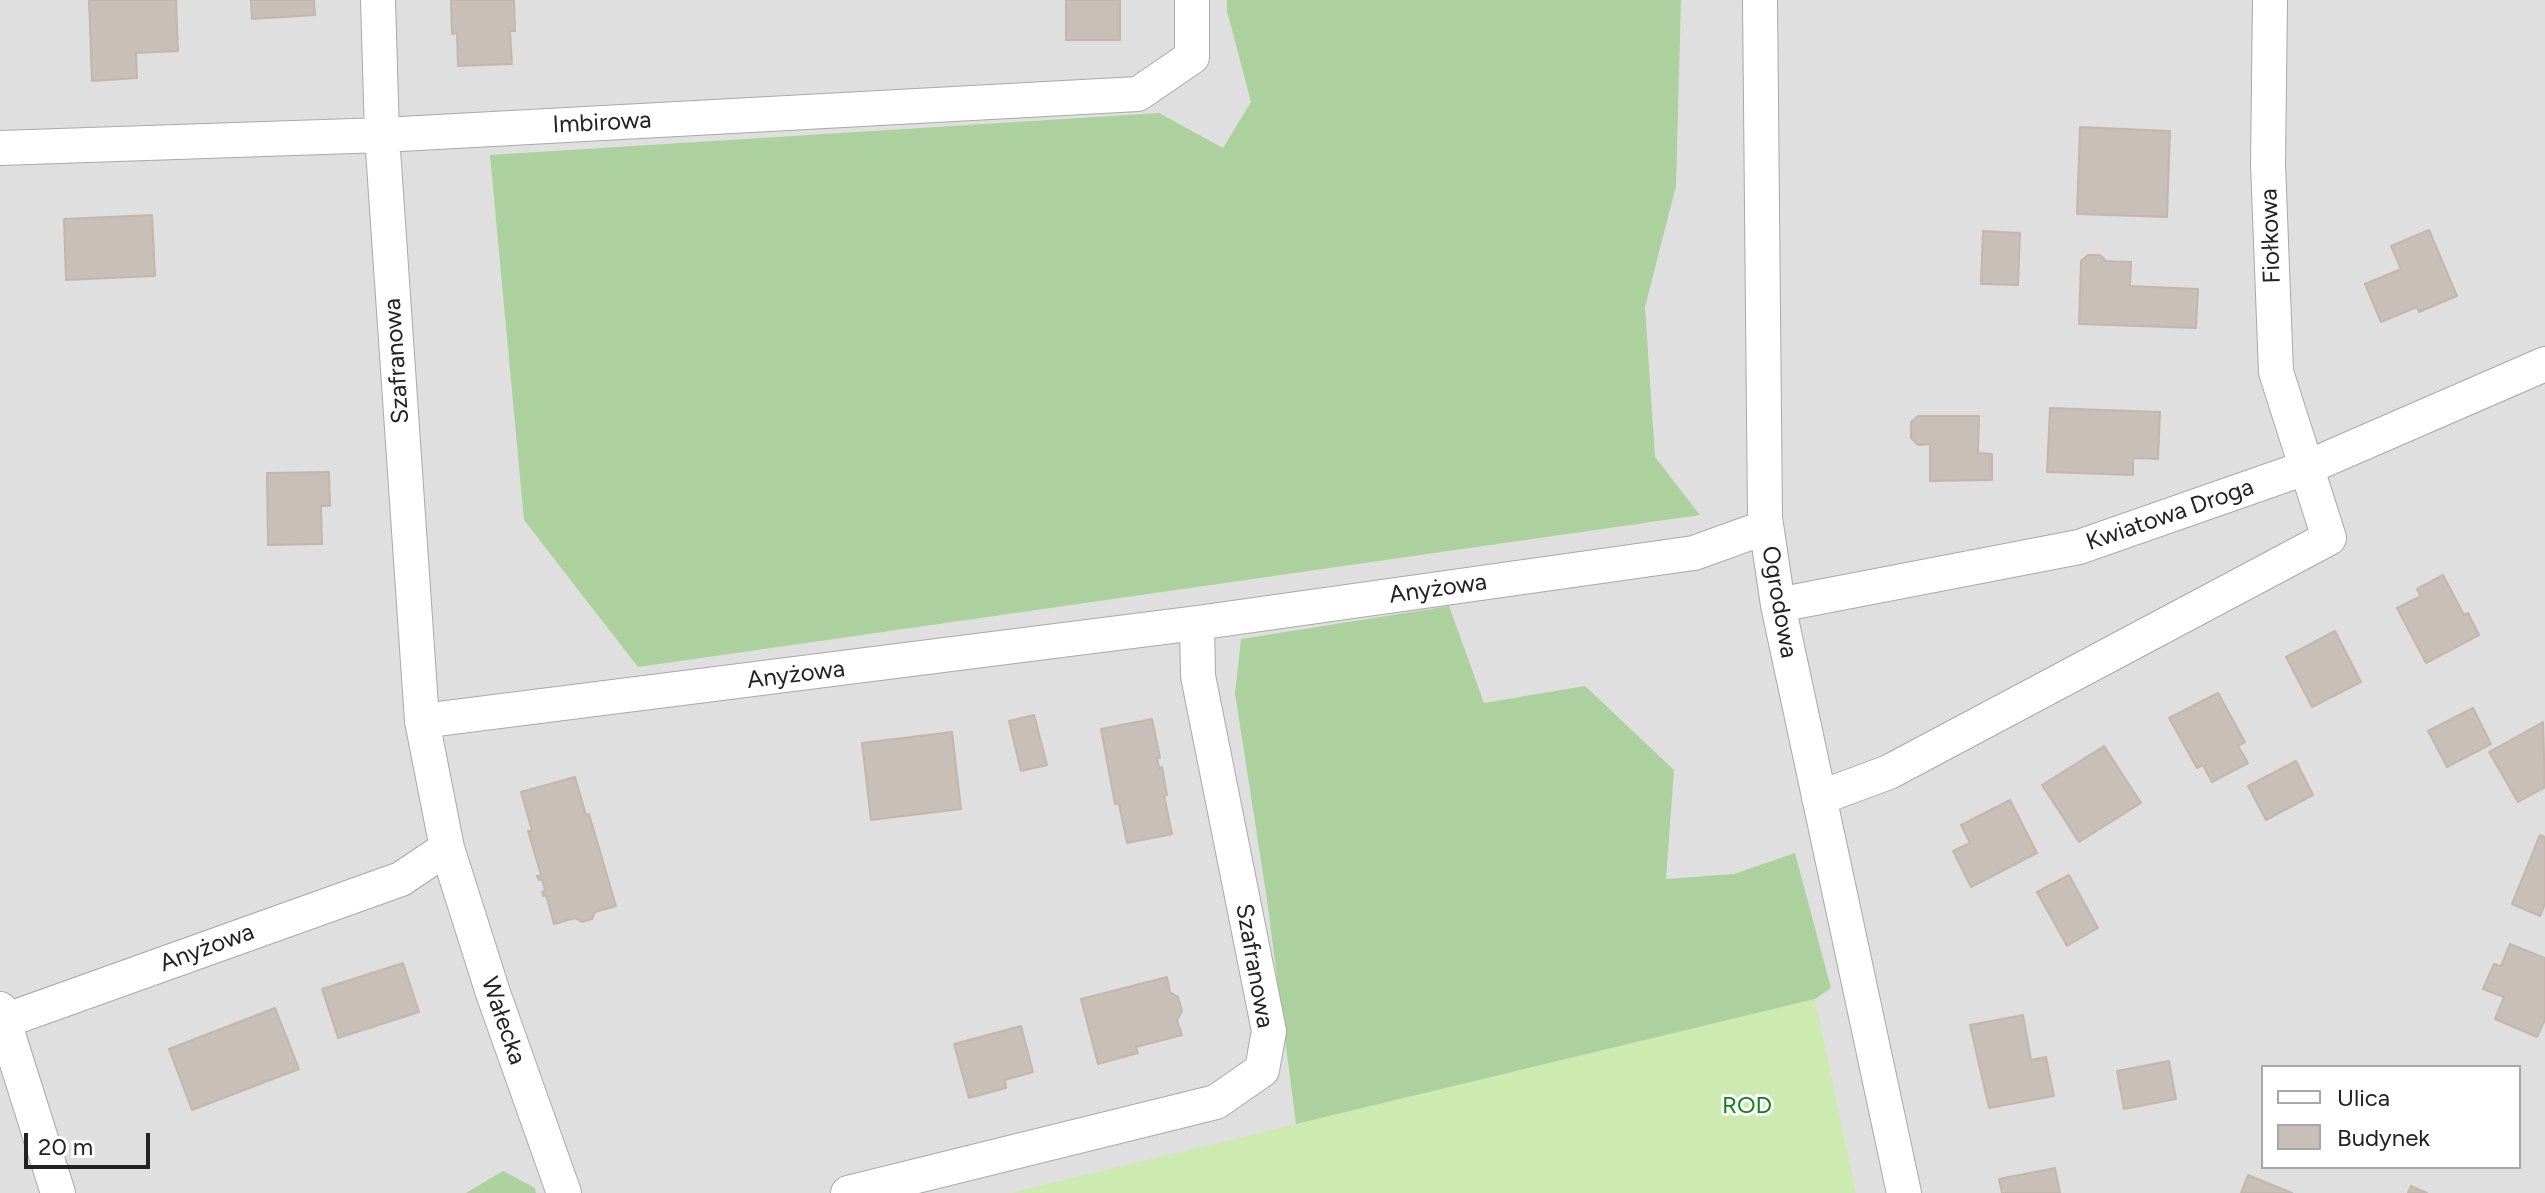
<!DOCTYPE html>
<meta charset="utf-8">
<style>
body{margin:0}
#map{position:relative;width:2545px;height:1193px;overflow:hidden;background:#f2efe9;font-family:Figtree,sans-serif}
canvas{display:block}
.legend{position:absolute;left:2261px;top:1065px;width:260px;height:104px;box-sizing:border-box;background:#fff;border:2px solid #a7a7a7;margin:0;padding:10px 14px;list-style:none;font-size:24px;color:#222}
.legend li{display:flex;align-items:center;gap:16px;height:40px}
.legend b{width:40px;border:2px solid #a7a7a7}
.scale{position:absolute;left:24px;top:1133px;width:126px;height:36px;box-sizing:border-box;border:4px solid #222;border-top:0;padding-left:10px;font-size:24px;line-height:28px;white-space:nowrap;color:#222;-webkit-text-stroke:6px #fff;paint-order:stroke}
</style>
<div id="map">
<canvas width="2545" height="1193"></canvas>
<ul class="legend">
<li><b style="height:10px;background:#fff"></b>Ulica</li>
<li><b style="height:22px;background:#c7bfb8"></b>Budynek</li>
</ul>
<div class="scale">20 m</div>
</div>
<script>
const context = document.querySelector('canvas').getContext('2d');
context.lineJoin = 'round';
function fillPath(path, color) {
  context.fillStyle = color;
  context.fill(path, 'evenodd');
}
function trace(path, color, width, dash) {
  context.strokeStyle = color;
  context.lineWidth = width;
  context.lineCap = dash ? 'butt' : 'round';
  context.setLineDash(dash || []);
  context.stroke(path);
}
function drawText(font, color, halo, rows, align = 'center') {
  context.font = font + ' Figtree,sans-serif';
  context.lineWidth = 6;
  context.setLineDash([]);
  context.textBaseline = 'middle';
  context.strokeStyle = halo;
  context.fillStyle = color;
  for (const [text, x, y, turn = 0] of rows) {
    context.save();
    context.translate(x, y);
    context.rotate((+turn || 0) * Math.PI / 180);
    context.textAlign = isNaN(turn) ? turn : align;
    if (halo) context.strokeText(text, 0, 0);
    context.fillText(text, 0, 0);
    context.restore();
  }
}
fillPath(new Path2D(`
 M0,0H2545V1193H0ZM2263,1067H2519V1167H2263Z`), '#e0dfdf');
fillPath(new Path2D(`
 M1815,999L1856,1193H1010Z`), '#cdebb0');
fillPath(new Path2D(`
 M1227,0H1681L1676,186L1645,307L1655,457L1700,515L638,667L524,520L490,155L1159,113L1223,148L1251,102L1227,11Z
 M1449,606L1484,703L1585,686L1674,770L1666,879L1734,874L1795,853L1831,988L1815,999L1296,1124L1267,900L1235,693L1241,639Z
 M503,1171L535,1188L536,1193H466Z`), '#add19e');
const building = new Path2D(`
 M89,0H176L178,51L136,53L137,78L92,81Z
 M251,0H314L315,15L252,19Z
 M451,0H514L515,31H510L512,64L458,66L457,33L452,34Z
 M1066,0H1120V40H1066Z
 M2080,127L2170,131L2167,217L2077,214Z
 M152,215L155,276L66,280L64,219Z
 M2429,230L2457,296L2419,312L2417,307L2381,322L2365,284L2401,269L2391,246Z
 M1983,231L2020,233L2018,285L1981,284Z
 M2088,255H2100L2106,261L2131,262L2130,286L2198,289L2196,328L2079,324L2081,261Z
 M2050,408L2160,412L2158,459L2133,458V475L2047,472Z
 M1918,416H1979L1978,453L1992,454V480L1930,481V444L1918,445L1911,438V422Z
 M329,472L330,506H321L322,544L268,545L267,473Z
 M2443,575L2464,615L2468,613L2479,635L2426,663L2397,608L2421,596L2417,589Z
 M2335,631L2361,682L2312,707L2286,657Z
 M2218,693L2245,742L2238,746L2248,763L2212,782L2203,765L2197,768L2169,718Z
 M2473,708L2491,744L2447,767L2428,731Z
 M1034,715L1047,765L1021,771L1009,721Z
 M1152,719L1160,758H1157L1159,768L1162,767L1167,795H1164L1172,834L1127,843L1119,804H1115L1101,729Z
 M2543,722L2545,787L2518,802L2489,752Z
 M952,732L961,809L871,820L862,743Z
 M2104,746L2141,803L2079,842L2042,785Z
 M2296,761L2313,795L2266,820L2248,786Z
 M575,777L586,815L589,814L616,906L595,912L592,919L582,922L575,918L554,924L546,895L543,896L542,892L545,891L542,879L539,880L537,876L541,875L528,831H532L521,792Z
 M2010,800L2037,853L1971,887L1953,851L1970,843L1961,825Z
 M2540,835L2545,837V904L2540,916L2512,904Z
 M2069,875L2098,928L2067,946L2037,892Z
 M2510,944L2545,958V1020L2537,1037L2495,1019L2504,997L2483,989L2494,964L2501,966Z
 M403,963L419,1012L338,1038L322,989Z
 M1167,977L1170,992L1178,997L1182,1011L1177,1020L1182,1035L1136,1047L1138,1053L1098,1064L1081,999Z
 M275,1008L299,1069L192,1110L169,1049Z
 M2023,1015L2031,1060L2046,1057L2054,1096L1989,1108L1970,1025Z
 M1021,1026L1033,1072L1005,1080L1006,1088L969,1098L954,1044Z
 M2169,1061L2176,1099L2124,1109L2117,1071Z
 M2055,1168L2060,1193H2002L1999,1179Z
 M2248,1175L2292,1193H2241Z
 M2411,1186L2427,1193H2408Z`);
fillPath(building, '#c7bfb8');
trace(building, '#c4b6ab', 2);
const minor = new Path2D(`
 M378,0L382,135L422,721L447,848L493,993L564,1193
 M1760,0L1765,518L1778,605L1904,1193
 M0,148L382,135L1138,94L1192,57V0
 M1778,605L2079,547L2308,467L2545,364
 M422,721L1197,623L1694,553L1766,527
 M1819,798L1889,772L2329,538L2276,372L2268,164L2270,0
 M0,1009L58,1193
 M4,1021L401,879L447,848
 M848,1193L1216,1102L1262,1070L1269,1031L1198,676L1197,623`);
trace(minor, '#a9a9a9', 36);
trace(minor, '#fff', 34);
drawText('24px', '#222', '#fff', [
 ["Imbirowa",602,123,-3],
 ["Fiołkowa",2271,236,-92],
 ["Szafranowa",397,361,-94],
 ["Kwiatowa Droga",2170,515,-19],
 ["Anyżowa",1438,589,-8],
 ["Ogrodowa",1779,602,80],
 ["Anyżowa",796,675,-7],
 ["Anyżowa",207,948,-20],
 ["Szafranowa",1254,966,80],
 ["Wałecka",503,1021,71]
]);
drawText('24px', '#0c8416', '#fff', [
 ["ROD",1747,1106]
]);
</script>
